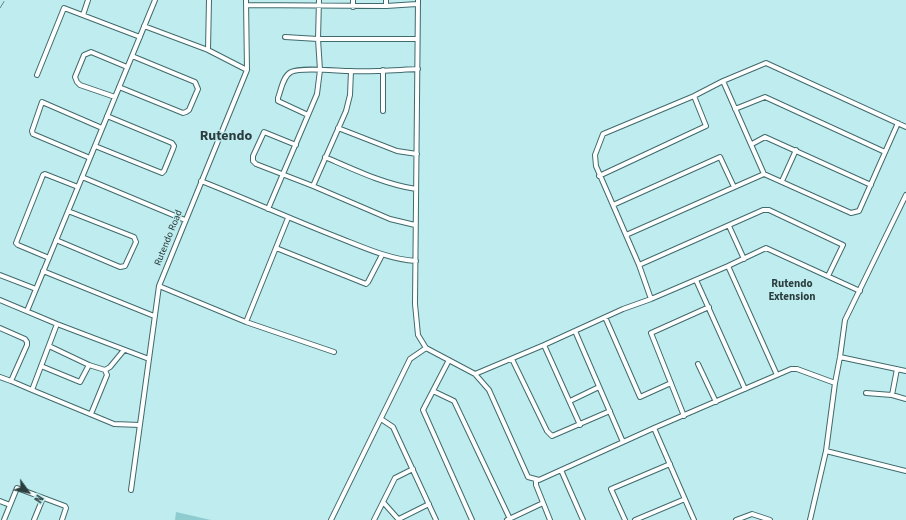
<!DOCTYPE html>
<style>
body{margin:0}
#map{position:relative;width:906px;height:520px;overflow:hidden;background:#bfecee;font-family:"Source Sans 3",sans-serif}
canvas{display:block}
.north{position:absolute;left:8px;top:472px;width:40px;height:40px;-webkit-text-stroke:3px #bfecee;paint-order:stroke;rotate:123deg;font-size:11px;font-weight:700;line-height:16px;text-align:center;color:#2b3d3e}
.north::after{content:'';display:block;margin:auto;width:14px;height:18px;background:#2b3d3e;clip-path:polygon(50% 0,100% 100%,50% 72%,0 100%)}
</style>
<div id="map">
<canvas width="906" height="520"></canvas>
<div class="north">N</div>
</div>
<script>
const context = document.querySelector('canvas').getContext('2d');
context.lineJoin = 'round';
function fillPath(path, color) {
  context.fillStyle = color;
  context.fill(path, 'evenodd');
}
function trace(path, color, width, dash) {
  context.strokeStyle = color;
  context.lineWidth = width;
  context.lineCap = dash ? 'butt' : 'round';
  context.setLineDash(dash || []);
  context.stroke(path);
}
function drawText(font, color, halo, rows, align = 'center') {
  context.font = font + ' "Source Sans 3",sans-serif';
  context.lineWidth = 3;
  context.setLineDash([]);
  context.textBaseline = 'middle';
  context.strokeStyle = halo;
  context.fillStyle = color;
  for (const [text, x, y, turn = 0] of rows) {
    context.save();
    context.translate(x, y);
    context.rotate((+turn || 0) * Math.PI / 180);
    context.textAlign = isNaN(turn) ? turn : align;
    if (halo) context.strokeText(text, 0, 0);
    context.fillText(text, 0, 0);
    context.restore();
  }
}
fillPath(new Path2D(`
 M176,512L211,520H175Z`), '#8ecccf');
const minor = new Path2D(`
 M353,0V7
 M386,0V6
 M418,0L415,304L418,335L426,348L475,374L489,390L528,477L539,480L654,428L791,369H797L835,383
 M246,5L386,6L417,4
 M83,15L88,0
 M144,26L208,50L209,0
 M285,37L318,39H417
 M208,50L247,70
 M37,75L64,8L140,37
 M723,81L764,174
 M119,87L183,113L186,112L189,110L198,89L195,82L132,56
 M115,97L80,85L77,82L75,77L84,55L91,52L127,67
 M735,109L765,97L885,152
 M383,111V70
 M308,115L278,101V98C281,90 283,76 291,72C300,67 338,71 350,71C372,72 395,70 418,69
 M338,128L397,151L417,154
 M752,144L765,137L871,185
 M296,145L264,132L253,156V161L256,164L313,186L390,219L415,225
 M95,146L162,173L164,171L173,149L174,146L172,143L107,116
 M325,157C355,170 384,184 416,189
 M90,158L33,134L32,131L42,102L102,128
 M599,176L706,126L694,96
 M82,177L185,220
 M201,181C247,199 291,219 337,237C363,247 388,259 416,261
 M782,181L796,150
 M313,186L346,111L350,95L351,71
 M613,205L720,157L734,187
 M268,209L317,94L320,70L318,39L319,0
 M729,226L744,259
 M626,235L764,174L851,213L859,211L898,123
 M56,240L120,267L125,266L136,242L134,237L68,211
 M276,248L366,284L368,282L382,255
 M49,258L18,245L16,243L43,175L45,174L78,187
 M639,265L763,210H769L843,245L828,276
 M728,266L777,375
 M43,271L154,316
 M0,275L36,289
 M696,280L745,389
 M159,286L246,322L334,352
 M651,299L639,265L596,166L595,155L603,134L694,96L723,81L766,63L906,127
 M0,300L57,324L149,359
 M27,311L155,0
 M605,317L640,397L671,383
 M246,322L288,218
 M0,328L25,339L27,342V345L11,381L32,390L57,324
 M575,331L623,442
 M544,345L580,425
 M49,346L89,365
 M840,357L906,371
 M512,359L547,431L552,436L610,411
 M449,360L423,410L472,520
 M698,364L716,402
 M41,366L80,382L89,365L105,370L110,367L124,350
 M475,374L544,345L623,309L651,299L728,266L766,248L860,291
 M0,377L11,381
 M32,390L114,424L140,425
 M433,391L454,401L510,519
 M866,393L892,395L906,399
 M892,395L897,369
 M570,401L599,387
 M91,414L107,375L105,370
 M684,416L651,333L709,307
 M381,419L393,427L436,520
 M654,428L694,520
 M826,451L906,471
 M561,470L583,520
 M536,480V485L550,520
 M131,490L159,286L247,70L246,0
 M0,501L10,505
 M383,502L399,520
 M399,519L429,504
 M4,520L17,488L65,506L66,508L62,520
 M34,520L43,498
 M331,520L410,359L426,348
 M374,520L395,478L413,469
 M507,520L543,503
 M625,520L611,489L670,464
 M635,520L685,499
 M736,520L752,514L770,520
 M810,520L826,451L835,383L840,357L845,320L906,195`);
trace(minor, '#406a6c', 6);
trace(minor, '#fff', 4);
trace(new Path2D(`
 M0,8L5,0`), '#668385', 1, [8, 4]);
drawText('10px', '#2b3d3e', '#bfecee', [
 ["Rutendo Road",169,238,-68]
]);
drawText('bold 11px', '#2b3d3e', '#bfecee', [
 ["Rutendo",792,285],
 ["Extension",792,298]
]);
drawText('bold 14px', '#2b3d3e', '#bfecee', [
 ["Rutendo",226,137]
]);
</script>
